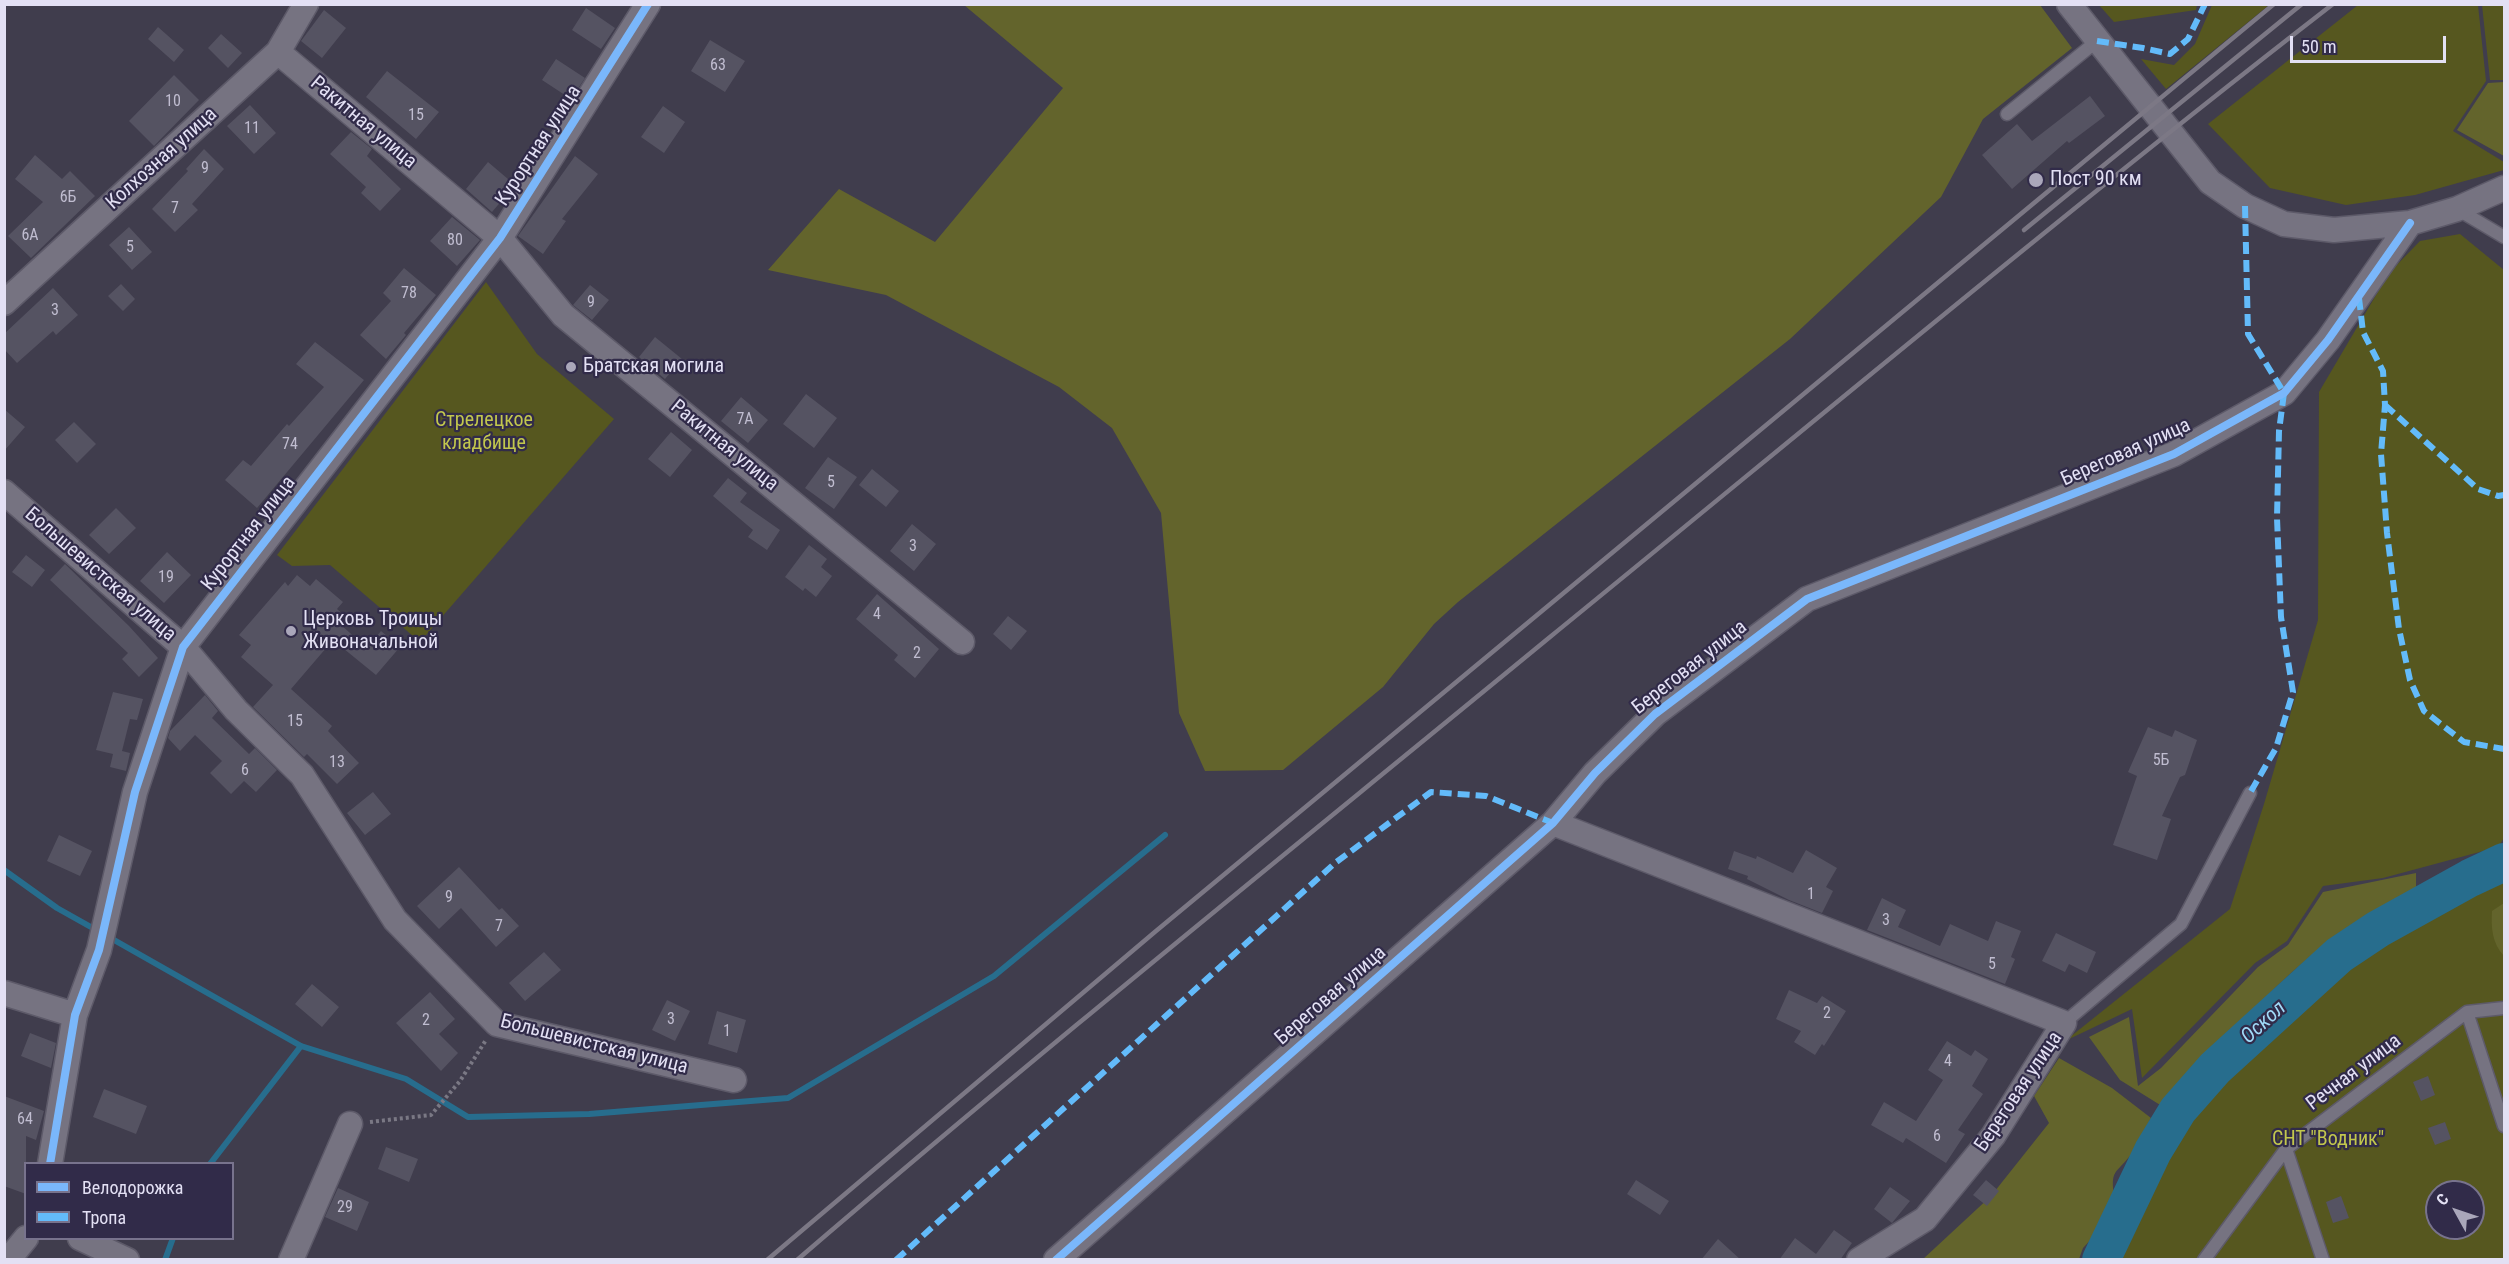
<!DOCTYPE html>
<meta charset="utf-8">
<style>
body{margin:0}
#map{position:relative;width:2509px;height:1264px;overflow:hidden;background:#403d4d;font-family:"Roboto Condensed",sans-serif}
canvas{display:block}
.frame{position:absolute;inset:0;border:6px solid #e3e0f4;pointer-events:none}
.legend{position:absolute;left:24px;top:1162px;width:210px;height:78px;box-sizing:border-box;background:#312b49;border:2px solid #78738d;margin:0;padding:8px 10px;list-style:none;font-size:18px;color:#e3e0f4}
.legend li{display:flex;align-items:center;gap:12px;height:30px}
.legend b{width:30px;border:2px solid #78738d}
.north{position:absolute;left:2425px;top:1180px;width:60px;height:60px;box-sizing:border-box;background:#312b49;border:2px solid #78738d;border-radius:50%;rotate:310deg;font-size:16px;font-weight:700;line-height:24px;text-align:center;color:#e3e0f4}
.north::after{content:'';display:block;margin:auto;width:21px;height:27px;background:#aaa7ba;clip-path:polygon(50% 0,100% 100%,50% 72%,0 100%)}
.scale{position:absolute;left:2290px;top:36px;width:156px;height:27px;box-sizing:border-box;border:3px solid #e3e0f4;border-top:0;padding-left:8px;font-size:18px;line-height:21px;white-space:nowrap;color:#e3e0f4;-webkit-text-stroke:4px #312b49;paint-order:stroke}
</style>
<div id="map">
<canvas width="2509" height="1264"></canvas>
<div class="frame"></div>
<ul class="legend">
<li><b style="height:8px;background:#7ab7fb"></b>Велодорожка</li>
<li><b style="height:8px;background:#63bbfa"></b>Тропа</li>
</ul>
<div class="north">С</div>
<div class="scale">50 m</div>
</div>
<script>
const context = document.querySelector('canvas').getContext('2d');
context.lineJoin = 'round';
function fillPath(path, color) {
  context.fillStyle = color;
  context.fill(path, 'evenodd');
}
function trace(path, color, width, dash) {
  context.strokeStyle = color;
  context.lineWidth = width;
  context.lineCap = dash ? 'butt' : 'round';
  context.setLineDash(dash || []);
  context.stroke(path);
}
function drawText(font, color, halo, rows, align = 'center') {
  context.font = font + ' "Roboto Condensed",sans-serif';
  context.lineWidth = 4.5;
  context.setLineDash([]);
  context.textBaseline = 'middle';
  context.strokeStyle = halo;
  context.fillStyle = color;
  for (const [text, x, y, turn = 0] of rows) {
    context.save();
    context.translate(x, y);
    context.rotate((+turn || 0) * Math.PI / 180);
    context.textAlign = isNaN(turn) ? turn : align;
    if (halo) context.strokeText(text, 0, 0);
    context.fillText(text, 0, 0);
    context.restore();
  }
}
fillPath(new Path2D(`
 M2099,5H2197L2196,10L2114,22Z
 M2212,5H2269L2166,89L2141,59L2174,65L2195,44Z
 M2358,5H2478L2486,81L2453,131L2504,162V170L2415,195L2346,205L2270,188L2208,124Z
 M2482,5H2504V80H2490Z
 M2460,234L2504,270V838L2498,847L2383,878L2323,886L2287,941L2255,963L2142,1078L2132,1009L2065,1041L2230,909L2264,804L2318,620L2319,392L2389,273L2420,241Z
 M486,282L537,354L614,419L420,642L330,565L292,566L277,555Z
 M2504,869V1259L2111,1260L2185,1118L2221,1074L2341,965L2421,914ZM2437,1192H2473V1228H2437Z`), '#56571f');
fillPath(new Path2D(`
 M2040,5L2072,48L1983,119L1941,197L1790,339L1458,602L1434,624L1383,687L1283,770L1205,771L1179,713L1161,513L1112,428L1059,387L886,295L768,270L839,189L935,242L1063,88L964,5Z
 M2504,82V156L2457,130L2488,83Z
 M2416,873V897C2338,915 2259,1003 2206,1060C2193,1075 2174,1090 2165,1108L2120,1080L2089,1037L2129,1017L2138,1086L2161,1068L2258,967L2288,945L2323,892Z
 M2504,903V956C2492,943 2491,928 2492,911Z
 M2059,1058L2112,1088L2151,1118C2145,1129 2140,1142 2133,1152C2116,1175 2109,1168 2115,1201L2095,1235L2083,1248L2079,1259L1922,1260L1991,1196L2049,1123L2034,1096Z`), '#63642c');
trace(new Path2D(`
 M4,870L57,908L98,931
 M107,936L301,1046L406,1079L468,1117L589,1114L788,1098L994,976L1165,835
 M210,1164L301,1046
 M165,1260L173,1238`), '#276d8d', 6);
trace(new Path2D(`
 M2101,1260L2153,1151L2178,1110L2215,1068L2339,955L2378,929L2470,878L2504,862`), '#276d8d', 38);
fillPath(new Path2D(`
 M586,8L615,28L601,49L572,30Z
 M324,10L346,28L322,58L301,41Z
 M158,27L184,50L174,62L148,39Z
 M221,34L242,53L228,68L208,48Z
 M710,40L745,61L725,92L691,71Z
 M556,59L585,78L571,99L542,80Z
 M387,71L439,112L416,139L366,97Z
 M174,75L199,100L154,146L129,121Z
 M2090,96L2105,116L2069,143L2067,141L2012,189L1982,155L2017,124L2032,141Z
 M250,105L276,133L254,154L227,126Z
 M663,106L685,122L664,153L641,137Z
 M351,132L372,149L367,156L401,189L380,211L361,193L366,187L330,154Z
 M204,149L224,169L192,204L198,210L175,232L152,209L188,171L186,169Z
 M35,155L62,179L70,171L95,196L31,258L8,236L43,202L15,179Z
 M575,156L598,174L562,219L566,221L543,254L518,236Z
 M488,162L515,185L492,212L466,189Z
 M452,217L480,240L457,266L430,241Z
 M129,227L152,252L132,270L109,245Z
 M404,268L436,295L404,333L406,335L386,359L360,335L391,301L383,293Z
 M121,284L135,299L123,311L108,296Z
 M590,285L609,300L592,320L573,305Z
 M53,288L78,315L56,335L53,331L17,363L4,349V334Z
 M655,337L682,359L665,379L639,357Z
 M315,342L364,380L257,508L225,480L243,460L251,466L287,424L289,426L324,387L296,364Z
 M806,394L837,418L814,448L783,424Z
 M741,397L768,420L748,443L721,421Z
 M4,409L25,427L4,451Z
 M74,422L96,444L77,463L55,440Z
 M671,432L692,450L670,477L648,459Z
 M828,457L857,477L834,509L805,488Z
 M872,469L899,491L886,507L859,485Z
 M728,478L747,493L740,502L780,530L767,550L748,537L753,530L713,496Z
 M116,508L136,528L109,554L89,535Z
 M912,524L936,544L914,571L890,551Z
 M809,545L827,559L821,567L832,576L816,597L805,588L803,591L785,577Z
 M167,552L191,575L164,603L140,581Z
 M26,555L45,570L32,587L12,572Z
 M65,564L129,626L158,658L139,677L122,659L128,653L50,580Z
 M297,575L310,586L316,579L343,602L337,609L347,618L341,625L367,648L381,631L400,647L376,675L333,640L291,689L332,726L328,731L359,763L337,784L307,754L304,757L253,707L273,685L241,657L251,645L239,635L285,582L288,586Z
 M877,594L939,649L915,678L894,660L898,655L856,619Z
 M1008,616L1027,631L1011,650L993,634Z
 M113,692L143,699L137,720L130,719L122,751L130,753L126,771L110,767L113,754L96,750Z
 M205,695L218,711L212,718L249,754L255,748L277,770L256,792L244,781L231,794L210,773L222,761L195,735L180,751L168,738L170,731Z
 M2148,727L2172,737L2175,730L2197,740L2185,775L2180,777L2162,816L2171,819L2157,860L2113,845L2137,776L2128,772Z
 M373,792L391,814L365,835L347,813Z
 M59,835L92,851L80,876L47,861Z
 M1806,850L1837,868L1826,887L1833,891L1822,913L1789,900L1747,879L1748,876L1728,869L1734,851L1756,859L1757,856L1793,873Z
 M459,867L499,910L502,908L519,926L496,947L461,908L439,929L417,906Z
 M1882,898L1906,910L1898,927L1940,946L1950,924L1988,941L1996,921L2021,931L2011,957L2015,959L2005,984L1867,930Z
 M2056,933L2096,952L2087,973L2069,964L2065,972L2042,961Z
 M544,952L561,970L525,1001L509,983Z
 M312,984L339,1007L322,1027L295,1004Z
 M1789,990L1817,1003L1822,996L1846,1011L1824,1046L1822,1044L1815,1055L1794,1042L1801,1031L1776,1019Z
 M430,992L455,1019L439,1034L458,1053L441,1071L396,1023Z
 M667,1000L690,1011L675,1041L652,1030Z
 M717,1011L746,1020L737,1053L708,1044Z
 M30,1033L56,1043L51,1068L21,1056Z
 M1947,1041L1971,1056L1975,1050L1988,1059L1972,1086L1983,1094L1958,1130L1965,1134L1946,1163L1906,1138L1903,1143L1871,1125L1884,1102L1916,1121L1943,1080L1928,1070Z
 M2428,1076L2435,1095L2421,1101L2413,1082Z
 M104,1089L147,1106L136,1134L93,1117Z
 M4,1096L44,1111L36,1140L26,1136V1194L4,1186Z
 M2445,1122L2451,1139L2435,1145L2428,1128Z
 M386,1147L418,1159L409,1182L378,1169Z
 M1636,1180L1669,1201L1660,1215L1627,1194Z
 M1986,1180L1999,1191L1987,1206L1973,1195Z
 M1890,1187L1910,1201L1892,1223L1874,1209Z
 M338,1188L369,1202L357,1231L325,1217Z
 M2341,1196L2349,1218L2333,1223L2326,1202Z
 M1834,1230L1852,1243L1840,1260H1779L1795,1238L1816,1254Z
 M1718,1239L1741,1260H1701Z`), '#555362');
const service = new Path2D(`
 M2007,114L2097,41
 M2457,209L2504,237
 M2467,1012L2504,1126
 M2064,1023L2181,924L2250,793
 M2286,1149L2323,1260
 M2204,1260L2286,1149L2467,1012L2504,1008`);
const minor = new Path2D(`
 M2069,4L2210,182L2245,206L2284,224L2334,230L2410,223L2457,209L2504,188
 M278,52L500,238L563,315L962,642
 M4,303L278,52L306,4
 M4,492L183,647L236,710L302,775L395,920L497,1024L734,1080
 M1553,823L2064,1023L1993,1136L1925,1219L1859,1260
 M4,993L75,1015
 M50,1164L75,1015L99,950L135,792L183,647L500,238L648,4
 M80,1238L127,1260
 M8,1260L26,1238
 M291,1260L350,1124
 M1056,1260L1553,823L1595,773L1655,714L1807,599L2174,454L2284,393L2328,340L2410,223`);
trace(service, '#5d5a69', 15);
trace(minor, '#5d5a69', 27);
trace(new Path2D(`
 M370,1122L431,1115L460,1081L486,1040`), '#7a7884', 4, [3, 3]);
trace(service, '#767381', 12);
trace(minor, '#767381', 24);
trace(new Path2D(`
 M2024,230L2302,4
 M767,1260L1156,931L2274,4
 M797,1260C1044,1048 1298,844 1550,637C1810,425 2067,210 2333,4`), '#7c7885', 4.5);
trace(new Path2D(`
 M2097,41L2143,48L2170,54L2188,39L2205,4
 M2245,206L2248,334L2284,393L2279,431L2277,518L2281,617L2293,692L2276,748L2250,793
 M2359,298L2363,332L2383,371L2385,405L2381,454L2387,533L2399,629L2410,680L2424,711L2464,742L2504,749
 M2385,405L2478,489L2498,496L2504,495
 M896,1260L1335,863L1431,792L1486,796L1553,823`), '#63bbfa', 6, [12, 6]);
trace(new Path2D(`
 M50,1164L75,1015L99,950L135,792L183,647L500,238L648,4
 M1056,1260L1553,823L1595,773L1655,714L1807,599L2174,454L2284,393L2328,340L2410,223`), '#7ab7fb', 8);
for (const [x, y, r, color] of [
 [2036,180,8,"#aaa7ba"],
 [571,367,6,"#aaa7ba"],
 [291,631,6,"#aaa7ba"]
]) {
  const dot = new Path2D();
  dot.arc(x, y, r, 0, 2 * Math.PI);
  context.fillStyle = color;
  context.fill(dot);
  trace(dot, '#312b49', 2);
}
drawText('16px', '#c0bdd0', null, [
 ["63",718,66],
 ["10",173,102],
 ["15",416,116],
 ["11",252,129],
 ["9",205,169],
 ["6Б",68,198],
 ["7",175,209],
 ["6А",30,236],
 ["80",455,241],
 ["5",130,248],
 ["78",409,294],
 ["9",591,303],
 ["3",55,311],
 ["7А",745,420],
 ["74",290,445],
 ["5",831,483],
 ["3",913,547],
 ["19",166,578],
 ["4",877,615],
 ["2",917,654],
 ["15",295,722],
 ["5Б",2161,761],
 ["13",337,763],
 ["6",245,771],
 ["1",1811,895],
 ["9",449,898],
 ["3",1886,921],
 ["7",499,927],
 ["5",1992,965],
 ["2",1827,1014],
 ["3",671,1020],
 ["2",426,1021],
 ["1",727,1032],
 ["4",1948,1062],
 ["64",25,1120],
 ["6",1937,1137],
 ["29",345,1208]
]);
drawText('20px', '#e3e0f4', '#312b49', [
 ["Ракитная улица",363,123,40],
 ["Курортная улица",539,146,-57],
 ["Колхозная улица",162,159,-42],
 ["Ракитная улица",724,446,39],
 ["Береговая улица",2126,453,-24],
 ["Курортная улица",249,534,-52],
 ["Большевистская улица",100,575,41],
 ["Береговая улица",1690,668,-38],
 ["Береговая улица",1331,996,-41],
 ["Большевистская улица",594,1045,14],
 ["Речная улица",2354,1073,-37],
 ["Береговая улица",2019,1092,-56]
]);
drawText('20px', '#e3e0f4', '#312b49', [
 ["Пост 90 км",2050,180],
 ["Братская могила",583,367],
 ["Церковь Троицы",303,620],
 ["Живоначальной",303,643]
], 'left');
drawText('20px', '#c2c74d', '#312b49', [
 ["Стрелецкое",484,421],
 ["кладбище",484,444],
 ["СНТ \"Водник\"",2328,1140]
]);
drawText('italic 21px', '#a0daf8', '#312b49', [
 ["Оскол",2264,1023,-42]
]);
</script>
